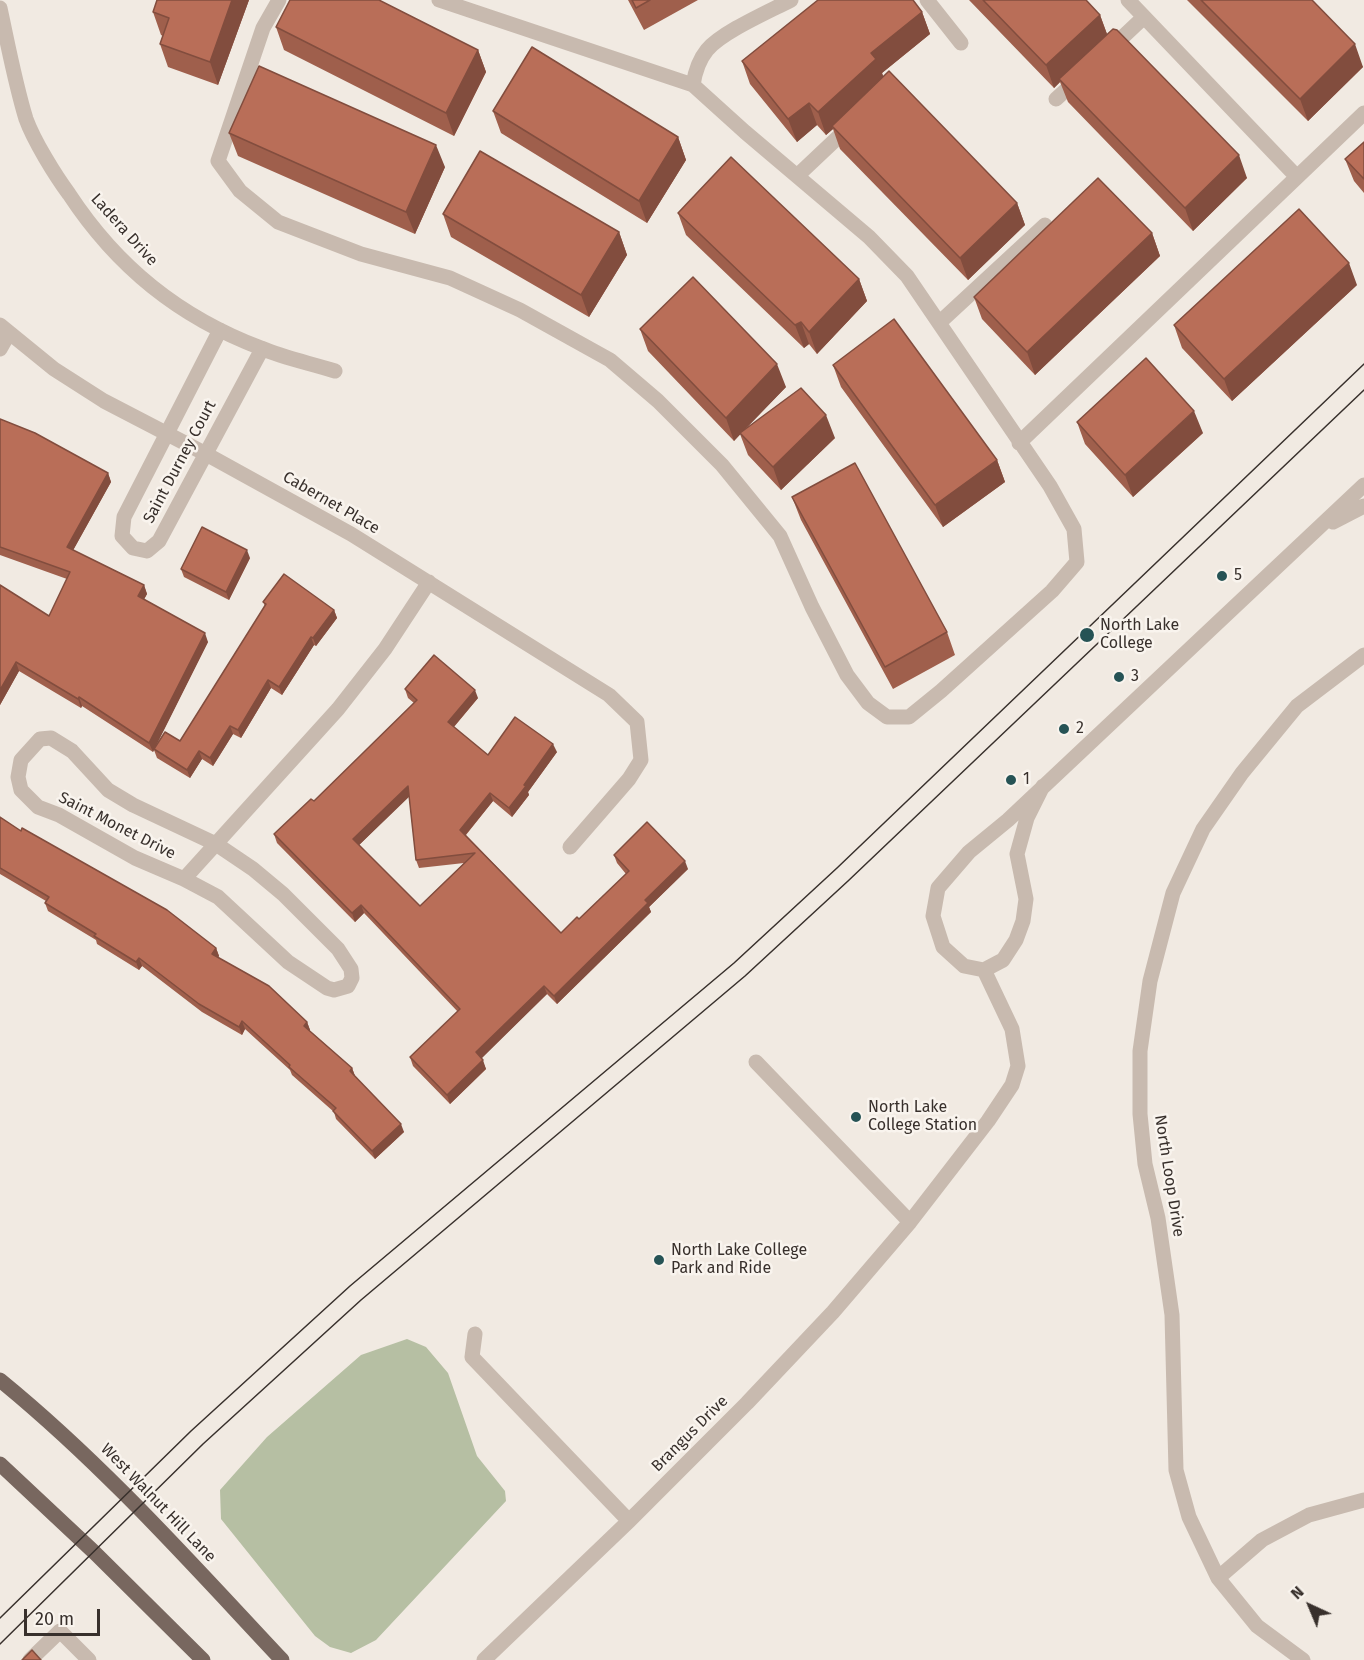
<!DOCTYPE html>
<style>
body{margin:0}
#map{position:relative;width:1364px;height:1660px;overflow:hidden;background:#f1eae2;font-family:"Fira Sans",sans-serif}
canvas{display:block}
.north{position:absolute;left:1280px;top:1576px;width:60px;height:60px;-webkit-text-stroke:4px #f9f4ee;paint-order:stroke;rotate:316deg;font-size:16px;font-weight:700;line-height:24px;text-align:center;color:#38302c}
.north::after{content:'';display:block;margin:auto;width:21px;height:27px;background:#38302c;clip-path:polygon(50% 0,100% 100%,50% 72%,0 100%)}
.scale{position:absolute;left:24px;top:1609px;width:76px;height:27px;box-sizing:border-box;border:3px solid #38302c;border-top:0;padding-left:8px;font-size:18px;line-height:21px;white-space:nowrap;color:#38302c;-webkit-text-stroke:4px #f9f4ee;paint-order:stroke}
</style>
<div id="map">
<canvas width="1364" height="1660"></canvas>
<div class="north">N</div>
<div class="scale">20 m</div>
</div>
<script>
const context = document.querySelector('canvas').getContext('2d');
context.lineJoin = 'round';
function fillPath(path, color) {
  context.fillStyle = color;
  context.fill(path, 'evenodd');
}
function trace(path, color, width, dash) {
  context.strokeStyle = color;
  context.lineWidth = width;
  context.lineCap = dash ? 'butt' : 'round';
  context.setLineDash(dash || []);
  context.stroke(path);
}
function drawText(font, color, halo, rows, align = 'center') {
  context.font = font + ' "Fira Sans",sans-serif';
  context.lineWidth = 5;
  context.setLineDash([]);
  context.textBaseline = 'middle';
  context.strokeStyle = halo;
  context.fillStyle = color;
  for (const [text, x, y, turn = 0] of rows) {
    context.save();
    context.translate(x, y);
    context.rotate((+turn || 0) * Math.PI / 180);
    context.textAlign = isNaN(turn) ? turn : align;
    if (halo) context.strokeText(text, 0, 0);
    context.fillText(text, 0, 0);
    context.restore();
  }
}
fillPath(new Path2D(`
 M407,1339L426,1347L448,1373L477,1456L505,1491L506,1501L376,1640L351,1653L330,1647L315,1636L221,1519L220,1490L267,1437L361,1355Z`), '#b6bfa3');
trace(new Path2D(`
 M279,0L263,28L218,161L240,191L278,222L361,254L450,278L520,310L610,360L658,401L722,465L780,536L812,607L847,675L868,703L887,717H909L941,691L1052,591L1077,562L1074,529L1050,486L907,276L869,237L745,132L693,85L439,0
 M927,0L961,43
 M1128,0L1297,177
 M0,8C8,45 15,83 26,119C34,141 55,175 69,194C117,267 179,317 261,348C284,358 310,363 335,371
 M1109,50L1144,17
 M693,85C695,72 698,61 707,50C722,32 768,12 791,0
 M1056,99L1078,79
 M797,176L851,125
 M939,323L1045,225
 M0,325L54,369L104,401L206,454L351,534L609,695L637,722L641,760L629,779L570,847
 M220,330L124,517L122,536L133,548L147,551L159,541L262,349
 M0,349L9,333
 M1019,443L1364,113
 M1333,522L1364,506
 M51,738L72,751L108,790L133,805L216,844L253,869L283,894L338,949L351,969L352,978L348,986L334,990L327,988L288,962L218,897L184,879L135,858L59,815L38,807L21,790L18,777L21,760L40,739Z
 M1043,786L1027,818L1017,854L1026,899L1023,921L1016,940L1003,960L984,970L964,966L943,947L933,916L938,888L969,852L1008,820L1364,485
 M184,879L338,709L385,649L429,582
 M756,1062L910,1222
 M475,1334L472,1357L629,1521
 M1218,1578L1262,1540L1309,1515L1364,1500
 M30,1660L60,1631L89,1660
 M484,1660L629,1521L747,1403L833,1312L910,1222L988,1121L1012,1085L1018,1066L1012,1029L984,970
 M1303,1660L1257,1626L1218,1578L1189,1517L1176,1470L1172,1315L1158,1218L1145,1164L1140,1114V1051L1150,981L1173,893L1203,829L1242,773L1297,706L1364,655`), '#c8baaf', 15);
trace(new Path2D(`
 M0,1380C103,1464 191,1563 282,1660
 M0,1464L94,1552L203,1660`), '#78675f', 15);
trace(new Path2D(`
 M0,1618L191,1431L350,1286L734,963L837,868L1364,364
 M0,1644L203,1444L361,1300L745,976L848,881L1364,390`), '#38302c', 1.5);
fillPath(new Path2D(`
 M249,0L218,85L168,67L160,44L163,36L161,35L153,12Z
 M628,0H698L644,30Z
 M969,0H1086L1100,15L1107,34L1247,178L1193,231L1068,102L1060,82L1054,88Z
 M1187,0H1312L1363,67L1308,121Z
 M922,12L930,34L882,73L883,77L1017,203L1025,225L968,280L840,149L833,129L826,135L817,125L797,142L750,84L742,61Z
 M276,27L478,50L486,72L454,136L284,50Z
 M493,111L678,137L686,160L647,223L501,133Z
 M229,133L445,167L415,234L238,156Z
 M1364,142V193L1354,181L1345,159Z
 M678,213L859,279L867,301L817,354L809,344L804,348L686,235Z
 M443,214L619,232L627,255L589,317L451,237Z
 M1152,233L1160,256L1035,375L982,319L974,297Z
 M1357,285L1232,401L1182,348L1174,325Z
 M640,329L786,387L744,430L835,438L781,490L748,455L740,434L734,441L648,351Z
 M833,365L997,460L1005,482L943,527L841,387Z
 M0,419L108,473L111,482L73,550L144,585L147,594L144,599L208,642L154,749L180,741L265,606L263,602L334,610L337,618L316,646L314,645L282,695L271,688L241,738L233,734L213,766L202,759L190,778L157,758L154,750L153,752L82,706L81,708L19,671L0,705V585L49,616L67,579L0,555Z
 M1077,422L1203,433L1133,497L1085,444Z
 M792,497L947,632L955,655L893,689L801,520Z
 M250,558L229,600L184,577L181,569Z
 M405,689L478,698L454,727L488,755L557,752L528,792L529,795L512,817L493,801L466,835L561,933L579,919L626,874L617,863L614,855L688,869L649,907L651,912L557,1004L547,994L481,1058L486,1069L450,1104L413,1066L410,1057L458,1012L364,913L355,922L277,843L274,834L314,801L414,703L408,698ZM409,796L416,860L419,868L464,863L420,906L359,845Z
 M0,817L21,831L216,948L219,956L218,957L307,1022L310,1030V1031L352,1068L355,1076L404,1132L375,1159L336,1119L334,1112L292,1075L290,1070L245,1029L242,1035L202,1012L142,966L139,970L97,944L96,940L48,911L45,903L46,901L0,874Z`), '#9f5f4c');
fillPath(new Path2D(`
 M232,0H249L218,85L210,62Z
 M922,12L930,34L882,73L885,81L832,126L833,129L826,135L818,112L871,53Z
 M1100,15L1108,37L1059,79L1060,82L1054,88L1046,65Z
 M1355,44L1363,67L1308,121L1300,99Z
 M478,50L486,72L454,136L446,113Z
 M809,103L817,125L797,142L788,119Z
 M678,137L686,160L647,223L639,201Z
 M436,145L445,167L415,234L406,212Z
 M1239,155L1247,178L1193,231L1185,208Z
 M1017,203L1025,225L968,280L960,258Z
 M619,232L627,255L589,317L581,295Z
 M1152,233L1160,256L1035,375L1027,352Z
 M1349,263L1357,285L1232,401L1224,379Z
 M859,279L867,301L817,354L809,332Z
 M801,322L809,344L804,348L795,325Z
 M777,364L786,387L734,441L726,418Z
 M1194,411L1203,433L1133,497L1125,475Z
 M826,415L835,438L781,490L773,467Z
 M997,460L1005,482L943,527L935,505Z
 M108,473L111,482L70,556L67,547Z
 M247,550L250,558L229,600L226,592Z
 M144,585L147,594L141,605L138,596Z
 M334,610L337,618L316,646L313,638Z
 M205,633L208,642L153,752L149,743Z
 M311,637L314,645L282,695L279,687Z
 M16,662L19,671L0,705V690Z
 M268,680L271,688L241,738L238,730Z
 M475,690L478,698L451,730L448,722Z
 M79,697L82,706L81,708L78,699Z
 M230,726L233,734L213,766L210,758Z
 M553,744L557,752L528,792L529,795L512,817L509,808L524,785Z
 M199,751L202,759L190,778L187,770Z
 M408,786L411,795L356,848L353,839Z
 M490,793L493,801L463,838L460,830Z
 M685,861L688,869L649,907L651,912L557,1004L554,996L645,900Z
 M361,905L364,913L355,922L352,913Z
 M216,948L219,956L215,962L212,954Z
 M139,958L142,966L139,970L136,962Z
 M544,986L547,994L479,1061L476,1052Z
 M242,1021L245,1029L242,1035L239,1027Z
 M307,1022L310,1030L307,1034L304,1026Z
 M483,1060L486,1069L450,1104L447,1095Z
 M352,1068L355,1076L350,1071Z
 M401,1124L404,1132L375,1159L372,1151Z`), '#824d3e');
const building = new Path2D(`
 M157,0H232L210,62L160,44L169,18L153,12Z
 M290,0H379L478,50L446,113L276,27Z
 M632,0H650L636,8Z
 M818,0H913L922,12L871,53L876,59L818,112L809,103L788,119L742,61Z
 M983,0H1086L1100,15L1046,65Z
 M1201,0H1312L1355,44L1300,99Z
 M1113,29L1117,30L1239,155L1185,208L1059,79Z
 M532,47L678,137L639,201L493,111Z
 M259,66L436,145L406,212L229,133Z
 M889,71L1017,203L960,258L832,126Z
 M1364,142V179L1345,159Z
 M480,151L619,232L581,295L443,214Z
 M731,157L859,279L809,332L801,322L795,325L678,213Z
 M1098,178L1152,233L1027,352L974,297Z
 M1299,209L1349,263L1224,379L1174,325Z
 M693,277L777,364L726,418L640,329Z
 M894,319L997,460L935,505L833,365Z
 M1146,358L1194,411L1125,475L1077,422Z
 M801,388L826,415L773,467L740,433Z
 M0,419L35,433L108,473L67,547L144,585L138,596L205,633L149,743L79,697L78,699L16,662L0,690V585L49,616L70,572L0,547Z
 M855,463L947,632L885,667L792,497Z
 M202,527L247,550L226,592L181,569Z
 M284,574L334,610L313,638L311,637L279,687L268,680L238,730L230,726L210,758L199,751L187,770L154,749L165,732L180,741L266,604L263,602Z
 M434,655L475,690L448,722L488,755L515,717L553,744L524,785L526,786L509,808L490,793L460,830L561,933L577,917L579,919L629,871L614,855L647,822L685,861L645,900L648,903L554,996L544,986L476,1052L483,1060L447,1095L410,1057L460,1009L361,905L352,913L274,834L311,799L314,801L417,700L405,689ZM408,786L416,860L475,853L420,906L353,839Z
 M0,817L21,831L22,828L167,910L216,948L212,954L269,986L307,1022L304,1026L352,1068L350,1071L401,1124L372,1151L333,1111L336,1108L289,1067L290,1065L242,1021L239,1027L199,1004L139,958L136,962L94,936L96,934L45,903L49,897L0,868Z
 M32,1650L41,1660H22Z`);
fillPath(building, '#b96e58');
trace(building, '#824d3e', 1.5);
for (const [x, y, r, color] of [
 [1222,576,6,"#265355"],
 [1087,635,8,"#265355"],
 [1119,677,6,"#265355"],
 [1064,729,6,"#265355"],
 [1011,780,6,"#265355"],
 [856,1117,6,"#265355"],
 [659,1260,6,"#265355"]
]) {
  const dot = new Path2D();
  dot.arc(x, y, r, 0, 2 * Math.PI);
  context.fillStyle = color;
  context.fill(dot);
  trace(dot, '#f9f4ee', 2);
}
drawText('16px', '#38302c', '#f9f4ee', [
 ["Ladera Drive",124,230,48],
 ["Saint Durney Court",180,462,-62],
 ["Cabernet Place",331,503,30],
 ["Saint Monet Drive",117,826,27],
 ["North Loop Drive",1169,1176,81],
 ["Brangus Drive",690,1434,-45],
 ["West Walnut Hill Lane",158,1503,46]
]);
drawText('16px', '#38302c', '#f9f4ee', [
 ["5",1234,576],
 ["North Lake",1100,626],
 ["College",1100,644],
 ["3",1131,677],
 ["2",1076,729],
 ["1",1023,780],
 ["North Lake",868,1108],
 ["College Station",868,1126],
 ["North Lake College",671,1251],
 ["Park and Ride",671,1269]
], 'left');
</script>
